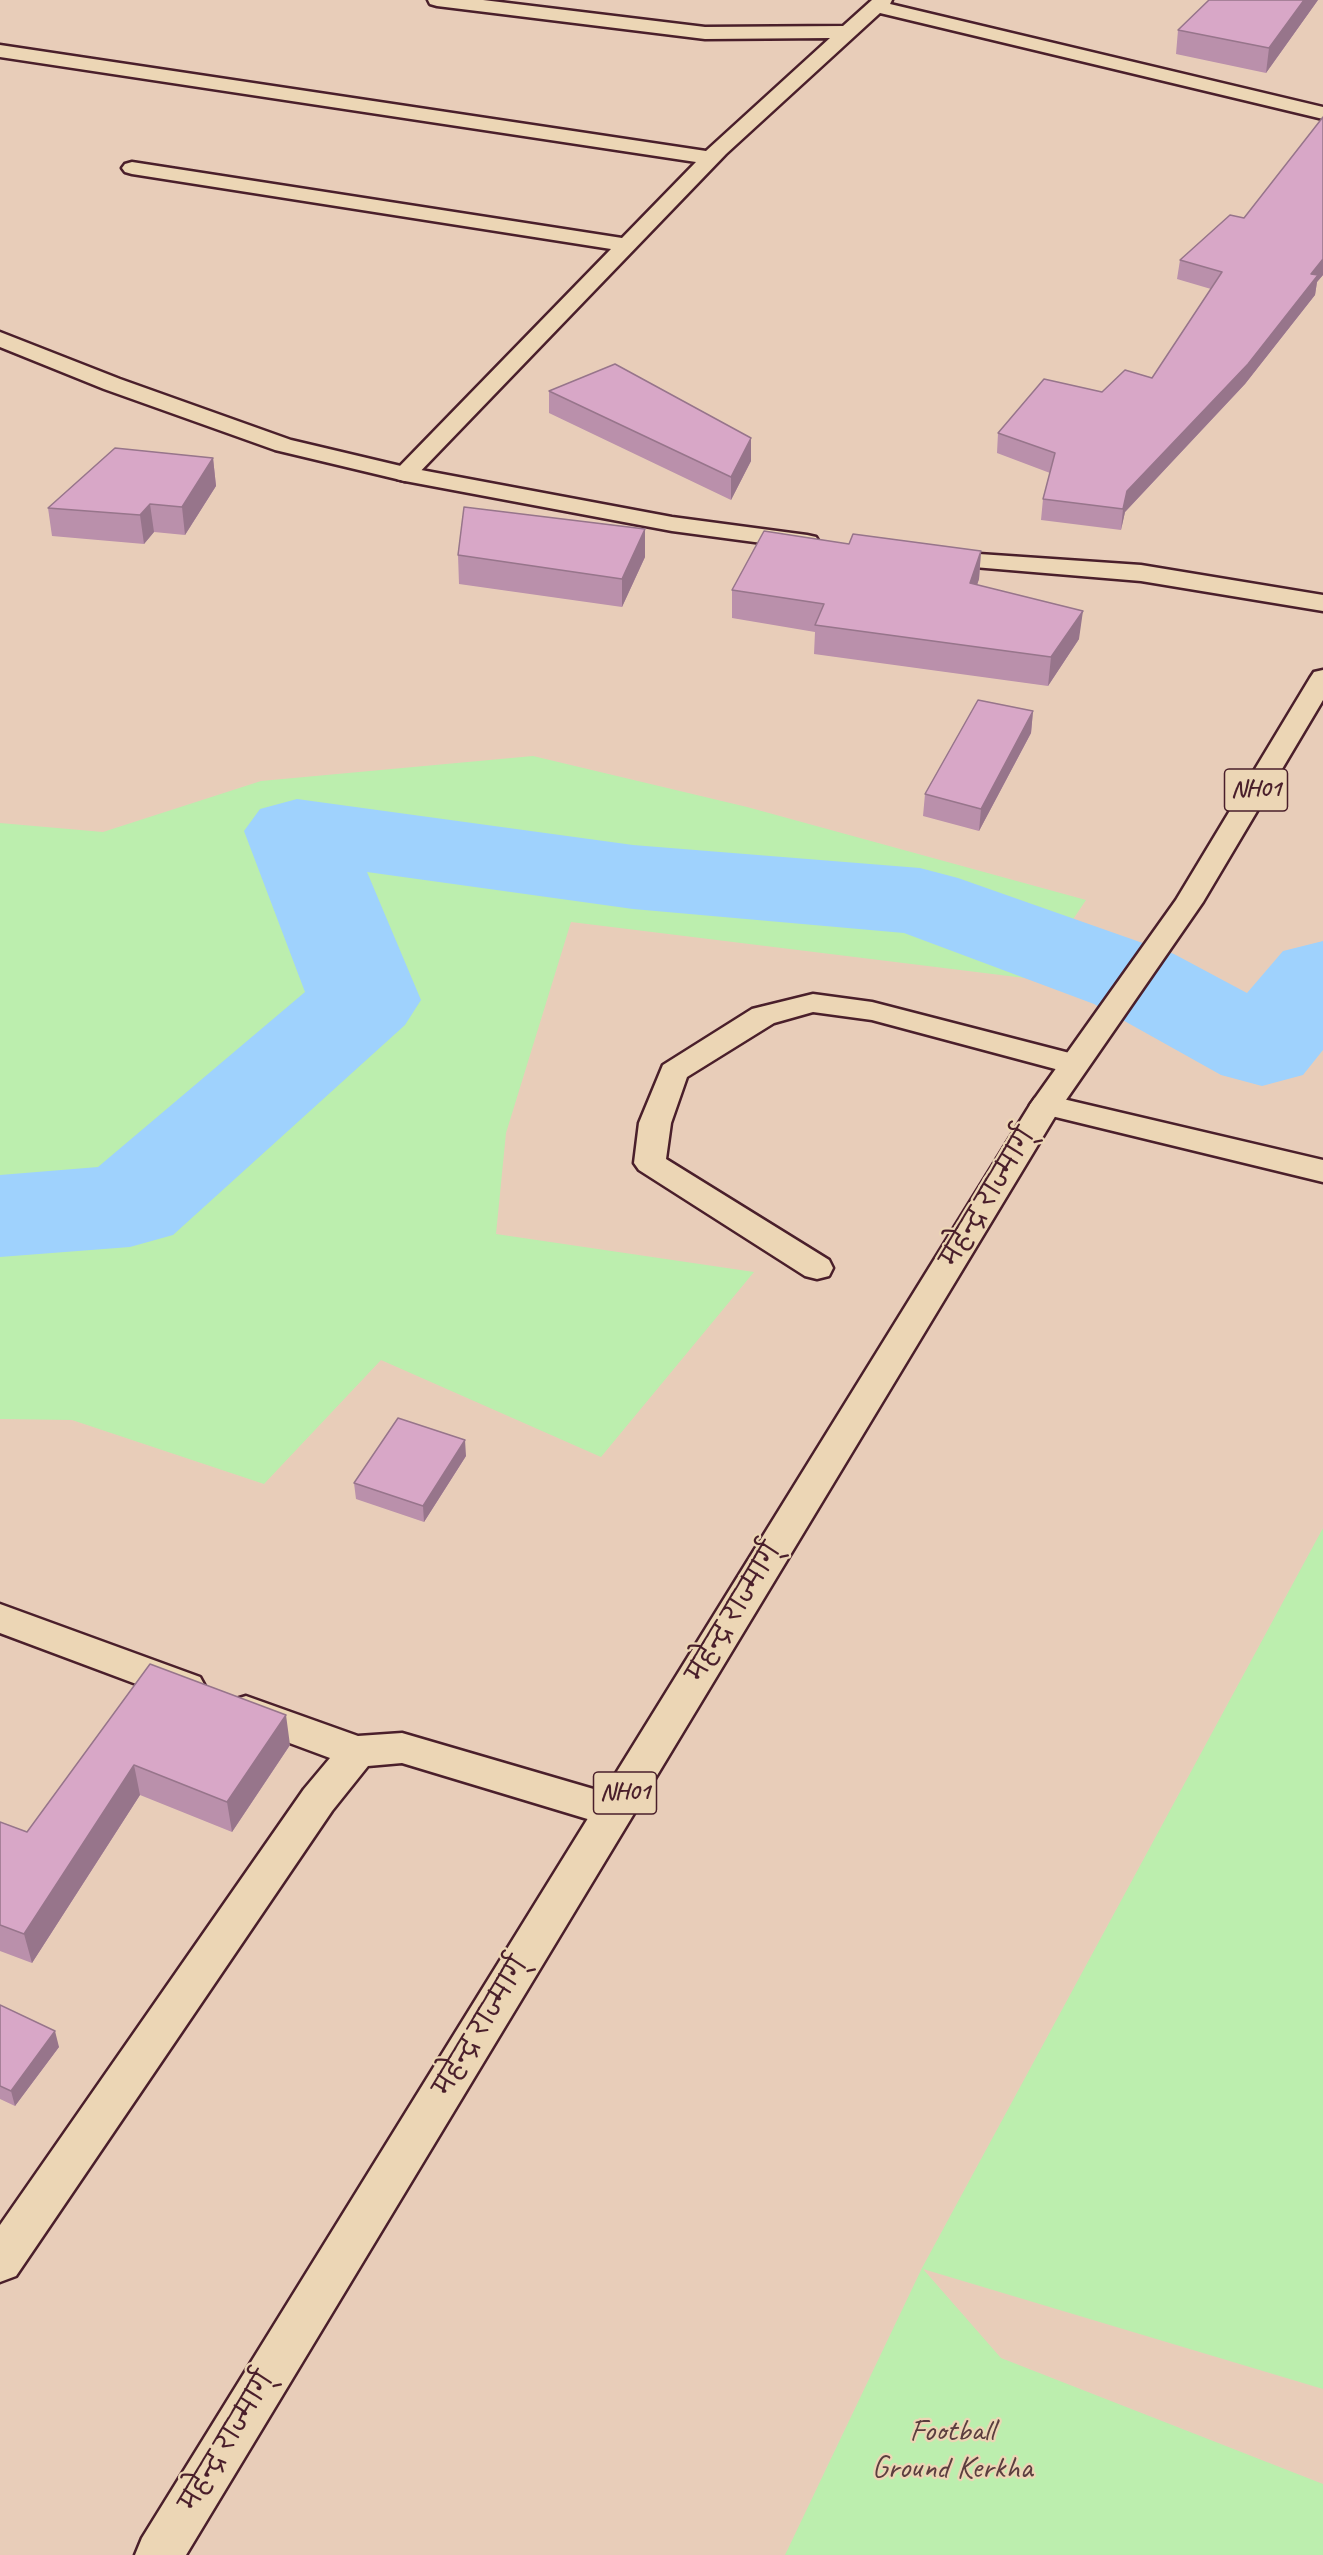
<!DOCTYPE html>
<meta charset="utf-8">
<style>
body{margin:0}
canvas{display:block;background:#e8cdb9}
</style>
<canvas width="1323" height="2555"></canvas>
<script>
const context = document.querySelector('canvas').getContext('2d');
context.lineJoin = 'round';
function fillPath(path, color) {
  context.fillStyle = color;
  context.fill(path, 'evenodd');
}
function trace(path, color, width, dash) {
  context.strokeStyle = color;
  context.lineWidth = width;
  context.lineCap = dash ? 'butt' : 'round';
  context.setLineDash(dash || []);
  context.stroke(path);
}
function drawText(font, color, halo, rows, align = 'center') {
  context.font = font + ' Caveat,"Playpen Sans Deva",sans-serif';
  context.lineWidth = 4.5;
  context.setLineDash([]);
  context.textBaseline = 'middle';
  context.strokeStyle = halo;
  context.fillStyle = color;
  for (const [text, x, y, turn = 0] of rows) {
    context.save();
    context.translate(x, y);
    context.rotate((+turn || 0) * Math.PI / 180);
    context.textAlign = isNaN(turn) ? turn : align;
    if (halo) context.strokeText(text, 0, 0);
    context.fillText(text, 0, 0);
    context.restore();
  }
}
fillPath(new Path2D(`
 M533,756L747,807L1086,900L1033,979L571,922L506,1133L496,1234L754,1272L601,1457L381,1360L264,1484L72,1420L0,1419V823L103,832L261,781Z
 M1323,1528V2389L923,2269L1001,2358L1323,2484V2555H785L922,2268Z`), '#bceeae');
fillPath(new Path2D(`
 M297,799L633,845L920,868L958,878L1174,954L1247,993L1283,951L1323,941V1050L1303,1075L1262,1086L1221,1075L1094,1004L904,933L633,909L367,872L421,1000L405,1025L173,1235L130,1247L0,1257V1175L98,1167L305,992L244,831L260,809Z`), '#9fd2fd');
const lane = new Path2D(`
 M813,994L872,1002L1085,1057L1089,1064L1085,1071L1074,1074L872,1020L813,1012L774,1023L687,1077L671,1123L666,1159L829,1260L833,1268L829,1276L817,1279L805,1276L639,1170L634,1163L639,1123L663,1065L752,1009Z`);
const street = new Path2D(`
 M428,0H483L705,27L843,26L872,0H892L890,4L1323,107V119L880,13L726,154L413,479L405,481L397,479L393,474L397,469L611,249L132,174L125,172L122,168L125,164L132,162L622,238L696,162L0,57V45L706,151L830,38L705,39L437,6L430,4Z
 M1046,1095L1323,1160V1182L1035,1112L1030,1105L1035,1098Z
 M0,1604L200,1677L206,1688L200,1699L187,1703L0,1633Z
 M246,1696L358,1736L402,1733L614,1795L628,1800L633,1811L628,1822L614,1827L402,1763L368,1766L332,1811L16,2276L0,2282V2225L304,1789L330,1758L233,1722L227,1711L233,1700Z`);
const secondary = new Path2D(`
 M0,332L120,379L291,440L405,467L672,517L807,535L816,537L819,542L816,547L807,549L672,531L405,481L275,450L104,389L0,347Z
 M935,551L1141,565L1323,595V611L1141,581L926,563L923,558L926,553Z`);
const highway = new Path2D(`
 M1323,670V700L1203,902L1059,1110L186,2555H135L142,2538L1030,1105L1176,900L1310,678L1314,672Z`);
trace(lane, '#4a1f2b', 5);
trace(street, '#4a1f2b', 5);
trace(secondary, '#4a1f2b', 5);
trace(highway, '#4a1f2b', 5);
fillPath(lane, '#ecd6b5');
fillPath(street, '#ecd6b5');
fillPath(secondary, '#ecd6b5');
fillPath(highway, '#ecd6b5');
fillPath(new Path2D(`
 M1318,0L1266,73L1176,54L1178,30Z
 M1323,117V275L1317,282L1315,295L1245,384L1125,512L1121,530L1041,520L1043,499L1050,473L997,453L998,433L1102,392L1152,378L1211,289L1177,279L1180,260L1244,218Z
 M549,391L751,438V461L731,500L549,413Z
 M213,458L216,486L185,535L154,532L144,544L52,536L48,508Z
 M645,529V557L622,607L459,584L458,555Z
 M849,544L981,551L979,579L977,585L1079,639L1048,686L814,654L815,632L732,618V590Z
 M1033,711L1031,733L979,831L923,816L925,794Z
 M466,1456L424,1522L356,1499L354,1483Z
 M150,1664L290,1745L232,1832L140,1795L32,1963L0,1951V1822L27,1832Z
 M0,2005L59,2047L15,2106L0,2099Z`), '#ba90ab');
fillPath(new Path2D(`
 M1304,0H1318L1266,73L1269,48Z
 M1323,259V275L1317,282L1315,295L1245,384L1125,512L1121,530L1123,509L1127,491Z
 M751,438V461L731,500V477Z
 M213,458L216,486L185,535L182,507Z
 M150,504L154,532L144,544L140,515Z
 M645,529V557L622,607V579Z
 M981,551L979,579L968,612L970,583Z
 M1083,611L1079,639L1048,686L1051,657Z
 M1033,711L1031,733L979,831L981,809Z
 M465,1440L466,1456L424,1522L423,1506Z
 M286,1715L290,1745L232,1832L227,1802Z
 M134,1765L140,1795L32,1963L24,1934Z
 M55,2031L59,2047L15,2106L11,2091Z`), '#97758b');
const building = new Path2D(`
 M1209,0H1304L1269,48L1178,30Z
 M1323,117V259L1311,274L1318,275L1248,364L1127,491L1123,509L1043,499L1055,453L998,433L1044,379L1102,392L1125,370L1152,378L1222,272L1180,260L1230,215L1244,218Z
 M615,364L751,438L731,477L549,391Z
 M115,448L213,458L182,507L150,504L140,515L48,508Z
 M464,507L645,529L622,579L458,555Z
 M764,531L849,544L853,534L981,551L970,583L1083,611L1051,657L815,625L824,604L732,590Z
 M978,700L1033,711L981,809L925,794Z
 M398,1418L465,1440L423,1506L354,1483Z
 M150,1664L286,1715L227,1802L134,1765L24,1934L0,1925V1822L27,1832Z
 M0,2005L55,2031L11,2091L0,2086Z`);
fillPath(building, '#d8a7c7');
trace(building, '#97758b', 1.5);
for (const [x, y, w] of [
 [1256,790,63],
 [625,1793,63]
]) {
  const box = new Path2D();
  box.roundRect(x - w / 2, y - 21, w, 42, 4.5);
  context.fillStyle = '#ecd6b5';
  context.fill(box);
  trace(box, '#4a1f2b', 1.5);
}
drawText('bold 24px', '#4a1f2b', null, [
 ["NH01",1256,790],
 ["NH01",625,1793]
]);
drawText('26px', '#4a1f2b', '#ecd6b5', [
 ["महेन्द्र राज्मार्ग्",989,1198,-59],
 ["महेन्द्र राज्मार्ग्",735,1613,-59],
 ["महेन्द्र राज्मार्ग्",482,2027,-59],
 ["महेन्द्र राज्मार्ग्",228,2442,-59]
]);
drawText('32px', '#5b3e3f', '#ecd6b5', [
 ["Football",952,2432],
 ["Ground Kerkha",952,2469]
]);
</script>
